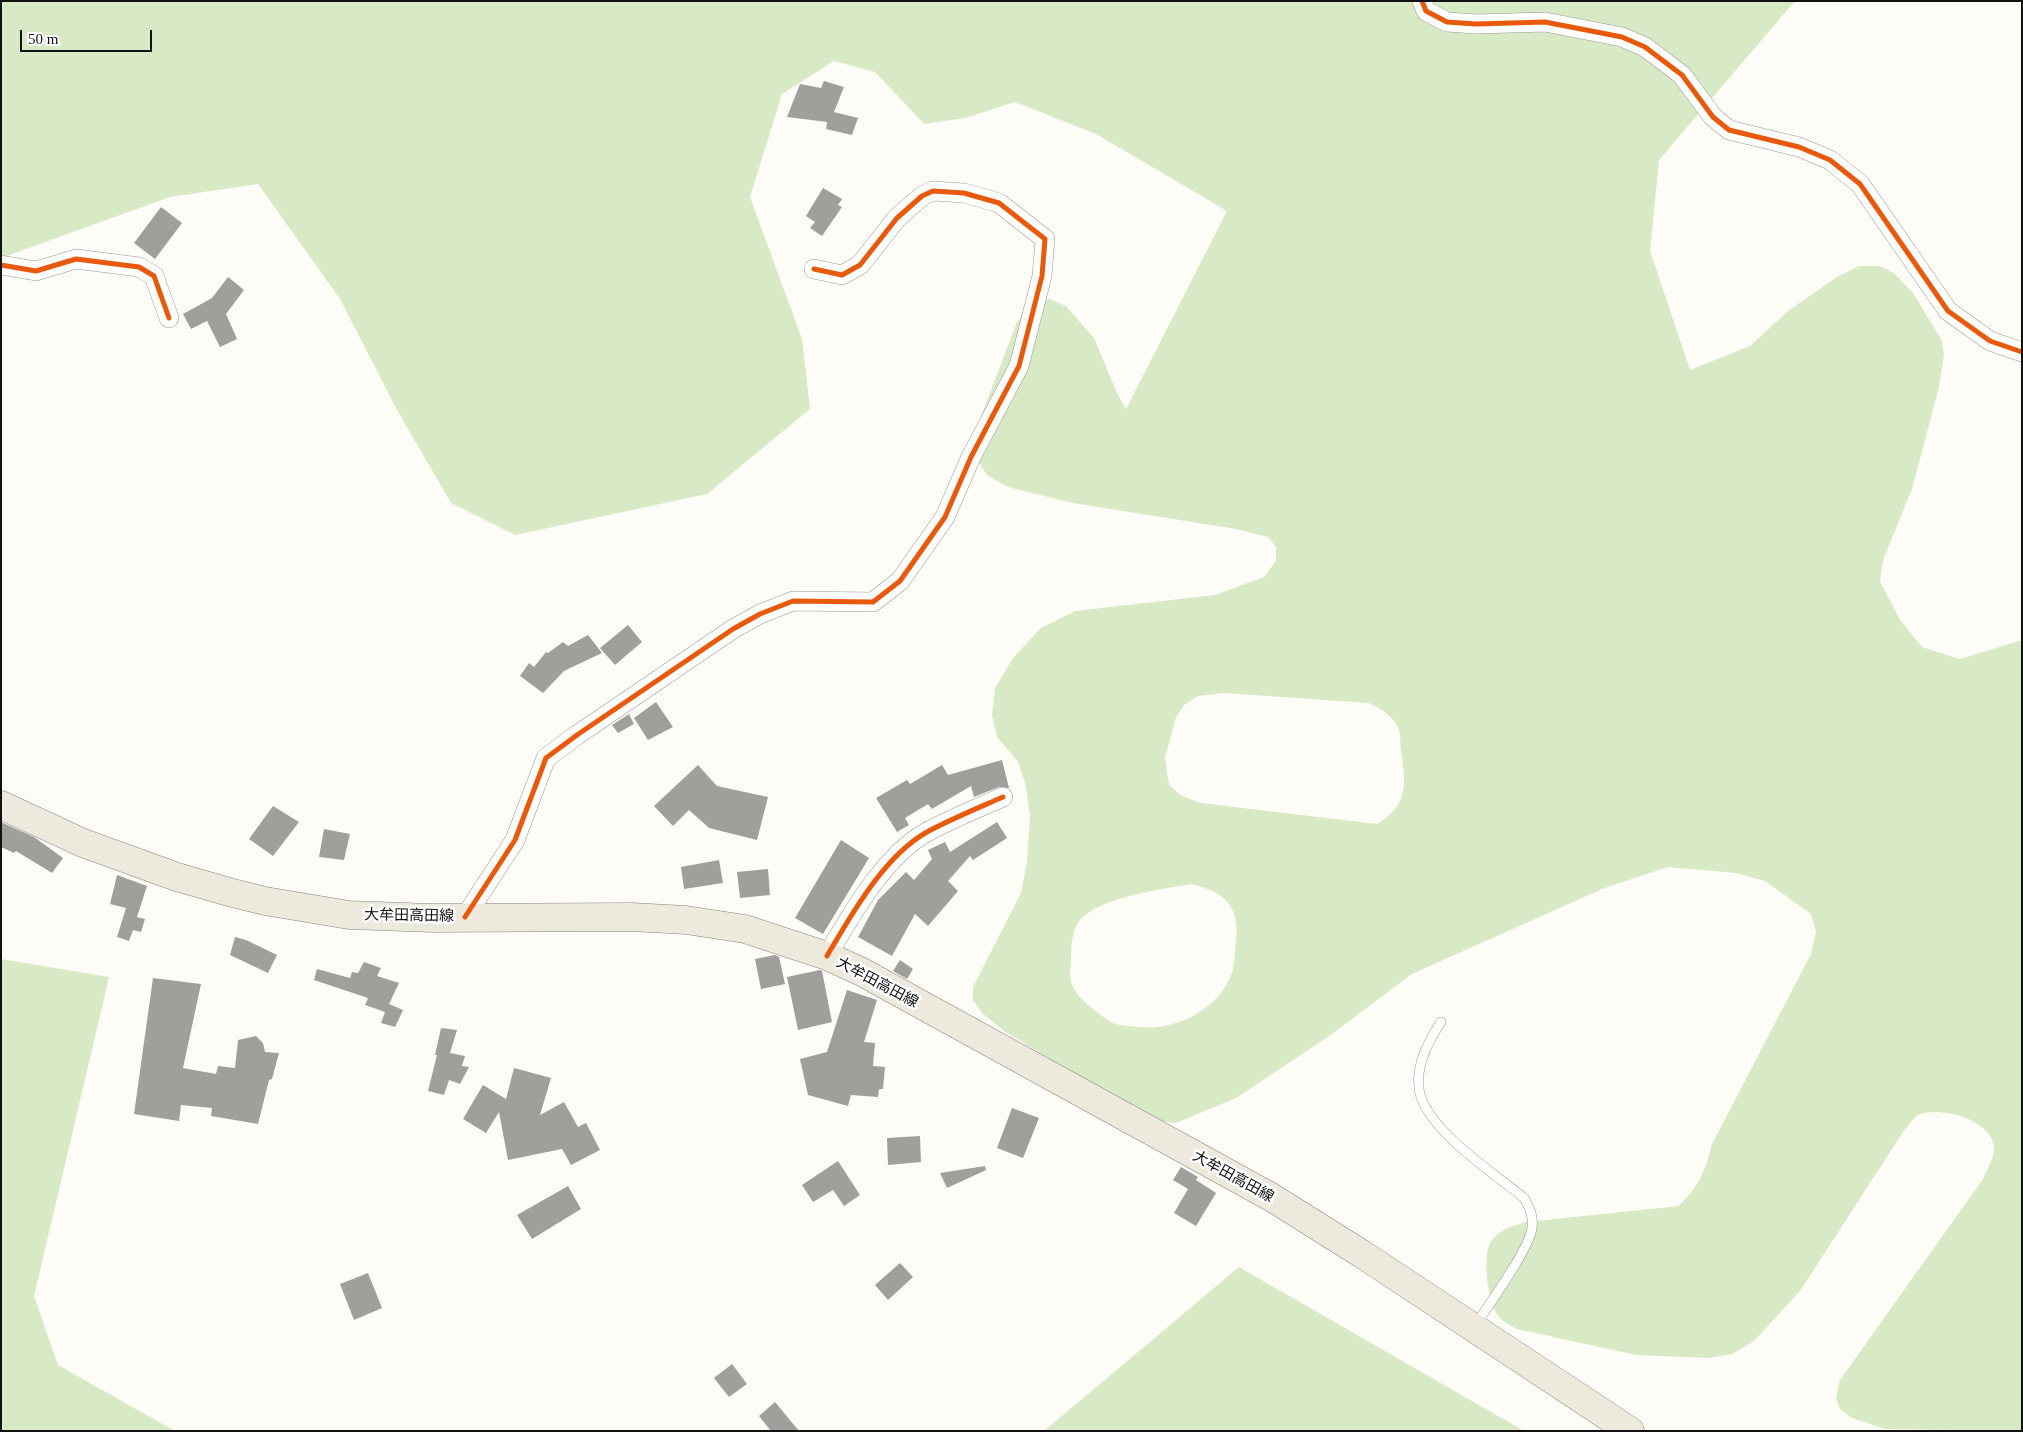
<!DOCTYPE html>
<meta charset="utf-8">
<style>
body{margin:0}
#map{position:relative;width:2023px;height:1432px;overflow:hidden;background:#fdfcf7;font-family:"Times New Roman",serif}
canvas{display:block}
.frame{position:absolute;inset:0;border:2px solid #111;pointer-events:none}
.scale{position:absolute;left:20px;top:30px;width:132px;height:22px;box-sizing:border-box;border:2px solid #111;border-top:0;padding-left:6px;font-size:15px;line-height:18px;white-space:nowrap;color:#111;-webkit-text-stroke:4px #fff;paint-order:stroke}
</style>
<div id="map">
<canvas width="2023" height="1432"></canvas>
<div class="frame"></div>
<div class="scale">50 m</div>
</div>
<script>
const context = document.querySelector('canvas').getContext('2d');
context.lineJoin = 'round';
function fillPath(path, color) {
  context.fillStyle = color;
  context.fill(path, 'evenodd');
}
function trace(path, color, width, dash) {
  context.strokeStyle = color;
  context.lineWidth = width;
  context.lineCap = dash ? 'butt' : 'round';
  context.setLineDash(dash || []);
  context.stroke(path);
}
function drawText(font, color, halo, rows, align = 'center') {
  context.font = font + ' "Times New Roman","Noto Sans JP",serif';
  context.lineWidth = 5;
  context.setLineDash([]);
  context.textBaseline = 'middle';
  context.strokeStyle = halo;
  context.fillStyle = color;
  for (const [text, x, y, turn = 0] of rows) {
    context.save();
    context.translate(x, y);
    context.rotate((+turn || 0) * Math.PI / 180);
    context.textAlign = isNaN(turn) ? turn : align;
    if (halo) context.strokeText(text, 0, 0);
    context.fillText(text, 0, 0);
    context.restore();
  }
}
fillPath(new Path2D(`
 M1,1H1795L1659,160L1650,251L1690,370L1750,346L1788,311L1837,277L1859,266H1880L1894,273L1913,293L1942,341L1944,355L1938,391L1912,489L1883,560L1880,581L1900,620L1922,647L1960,659L2022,640V1431L1885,1429L1852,1418L1840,1409L1836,1398L1840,1380L1983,1179C1986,1171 1994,1158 1994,1150C1995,1120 1940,1105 1918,1115C1913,1118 1907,1127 1903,1132L1800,1291L1754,1341L1732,1354L1708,1358L1636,1355L1517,1329C1509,1325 1501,1321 1496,1313C1488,1298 1481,1254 1492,1240C1501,1229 1512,1226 1526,1222L1679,1206C1700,1184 1705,1172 1712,1144L1811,954L1816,932L1811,914L1765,881L1736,873L1668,867L1602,889L1412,974L1332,1034L1236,1098L1176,1123L1159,1121L1129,1107L1004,1031L982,1013L973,1000V987L1021,893L1027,862L1030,815L1025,782L1018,762L997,737L992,715L995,688L1013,658L1041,628L1075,611L1215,595L1264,577L1276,561V547L1268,537L1236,529L1073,503L1008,487L987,475L979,463L972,440L1017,322L1033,301L1049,299L1066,306L1094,338L1117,393L1126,409L1227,211L1096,134L1015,102L965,118L924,124L875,72L834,61L782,94L750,197L802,339L810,409L707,494L515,535L451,503L396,408L340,299L258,184L170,197L1,258ZM1224,693L1369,703C1380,709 1393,715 1398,728C1401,734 1400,744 1401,751C1406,784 1409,805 1377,824L1201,803L1182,796L1169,785L1165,758L1176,717L1184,705L1198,696ZM1191,884C1202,887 1214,890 1222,897C1236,907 1238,926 1236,942C1235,951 1235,962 1232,972C1220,1009 1176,1031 1139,1027C1128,1026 1118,1026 1109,1021C1097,1012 1074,997 1071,981C1069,975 1071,968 1071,962C1071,948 1071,930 1081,919C1101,897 1163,889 1191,884Z
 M1,959L109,977L34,1296L58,1365L175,1431H1Z
 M1239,1267L1524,1431H1044Z`), '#d8eac5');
fillPath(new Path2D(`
 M824,81L844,87L834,112L858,118L852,135L826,129L827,122L787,117L800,84L821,88Z
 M823,188L842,199L838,205L842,207L822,236L810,228L815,222L806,216Z
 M161,207L182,223L155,259L134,243Z
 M228,277L244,290L226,314L237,339L220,347L207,321L191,329L183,314L212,298Z
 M628,625L642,642L615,665L600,648Z
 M588,635L602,653L564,671L543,693L520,676L529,663L534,667L546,652L548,653L563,642L568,646Z
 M656,702L673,727L648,740L634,718Z
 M629,714L634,724L618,733L612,725Z
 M1002,760L1009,788L999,787L974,797L971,786L932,809L928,804L905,818L909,825L897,832L876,798L907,780L910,784L942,765L948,775Z
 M698,765L717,786L768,797L757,840L709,828L689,810L673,826L654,806Z
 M273,806L299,822L273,856L249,839Z
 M1,822L34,837L63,858L52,873L16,851L14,853L1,847Z
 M997,822L1007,838L973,860L970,856L948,881L958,891L928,926L915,914L892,956L858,937L878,900L906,872L914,880L932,859L928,850L945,842L950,852Z
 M324,829L350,834L344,860L319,857Z
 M841,840L869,858L823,934L795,918Z
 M719,860L723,883L684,889L681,867Z
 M768,869L770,895L740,898L737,872Z
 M117,875L147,886L137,917L145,919L141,932L133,930L129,941L117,937L126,908L110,904Z
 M235,937L246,940L277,955L268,973L230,955Z
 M775,955L779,957L785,984L761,989L755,959Z
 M900,960L913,969L907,979L893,971Z
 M364,962L381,968L377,976L399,983L389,1004L403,1010L395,1027L381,1023L385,1012L365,1005L368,998L314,980L317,969L350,978L352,972L358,973Z
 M820,970L822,971L832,1022L798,1030L787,977Z
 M153,978L201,984L183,1068L216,1074L218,1066L235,1068L238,1040L256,1036L263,1043L265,1052L279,1053L272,1079L269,1080L258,1124L211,1116L212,1108L181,1105L179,1121L134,1114Z
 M847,990L877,1000L864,1042L875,1043L873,1066L885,1067L883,1089H879L878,1097L851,1095L848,1106L808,1095L800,1059L827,1052Z
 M441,1028L457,1030L450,1053L465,1056L462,1066L469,1067L460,1084L449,1080L444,1095L428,1091L437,1055H435Z
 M514,1068L551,1078L540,1115L564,1102L578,1127L586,1123L600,1150L571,1165L562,1149L508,1160L499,1112L486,1133L463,1119L483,1085L506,1099Z
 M1012,1108L1039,1118L1023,1158L997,1148Z
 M920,1136L921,1162L888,1165L887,1138Z
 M838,1161L860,1195L844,1206L833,1190L813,1202L802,1185Z
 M985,1166L986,1170L947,1188L940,1173Z
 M1181,1167L1198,1177L1196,1180L1216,1193L1196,1226L1174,1213L1188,1189L1173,1180Z
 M568,1186L581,1209L532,1239L517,1215Z
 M900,1263L913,1277L888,1300L875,1285Z
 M368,1273L382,1308L354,1320L340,1284Z
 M732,1364L747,1384L729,1397L714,1378Z
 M775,1402L799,1431H771L759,1416Z`), '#a19f9c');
const service = new Path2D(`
 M1441,1022C1428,1042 1416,1064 1419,1089C1424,1128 1495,1174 1524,1198C1529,1207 1534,1216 1532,1228C1529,1250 1489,1304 1475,1326`);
const minor = new Path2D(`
 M1422,1L1426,11L1447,22L1476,24L1545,22L1622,37L1645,47L1682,75L1713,117L1729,130L1799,147L1830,160L1860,184L1948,311L1990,341L2022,352
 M1,265L36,271L76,259L139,267L154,276L169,318
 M465,917L515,840L546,758L577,735L733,629L760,614L793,601L873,602L900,581L945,517L971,457L1019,366L1042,276L1045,239L999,203L964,193L933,191L922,196L897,218L860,265L842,275L814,269
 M827,956C851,915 884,856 927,832C951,819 978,808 1003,797`);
const primary = new Path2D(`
 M1,805L83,843L177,877L229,892L265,901L349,915L433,918L631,917L686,920L745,929L827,956L862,972L1271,1197L1362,1254L1630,1431`);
trace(service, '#979795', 10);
trace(minor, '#979795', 20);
trace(primary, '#858482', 29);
trace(service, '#fffffe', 9);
trace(minor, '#fffffe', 19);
trace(primary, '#ede9dc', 28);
trace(new Path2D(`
 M1422,1L1426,11L1447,22L1476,24L1545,22L1622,37L1645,47L1682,75L1713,117L1729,130L1799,147L1830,160L1860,184L1948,311L1990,341L2022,352
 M1,265L36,271L76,259L139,267L154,276L169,318
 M465,917L515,840L546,758L577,735L733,629L760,614L793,601L873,602L900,581L945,517L971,457L1019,366L1042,276L1045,239L999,203L964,193L933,191L922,196L897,218L860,265L842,275L814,269
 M827,956C851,915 884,856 927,832C951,819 978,808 1003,797`), '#e8590c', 5);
drawText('15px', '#111', '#fff', [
 ["大牟田高田線",409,916,1],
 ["大牟田高田線",877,983,28],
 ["大牟田高田線",1233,1177,29]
]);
</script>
